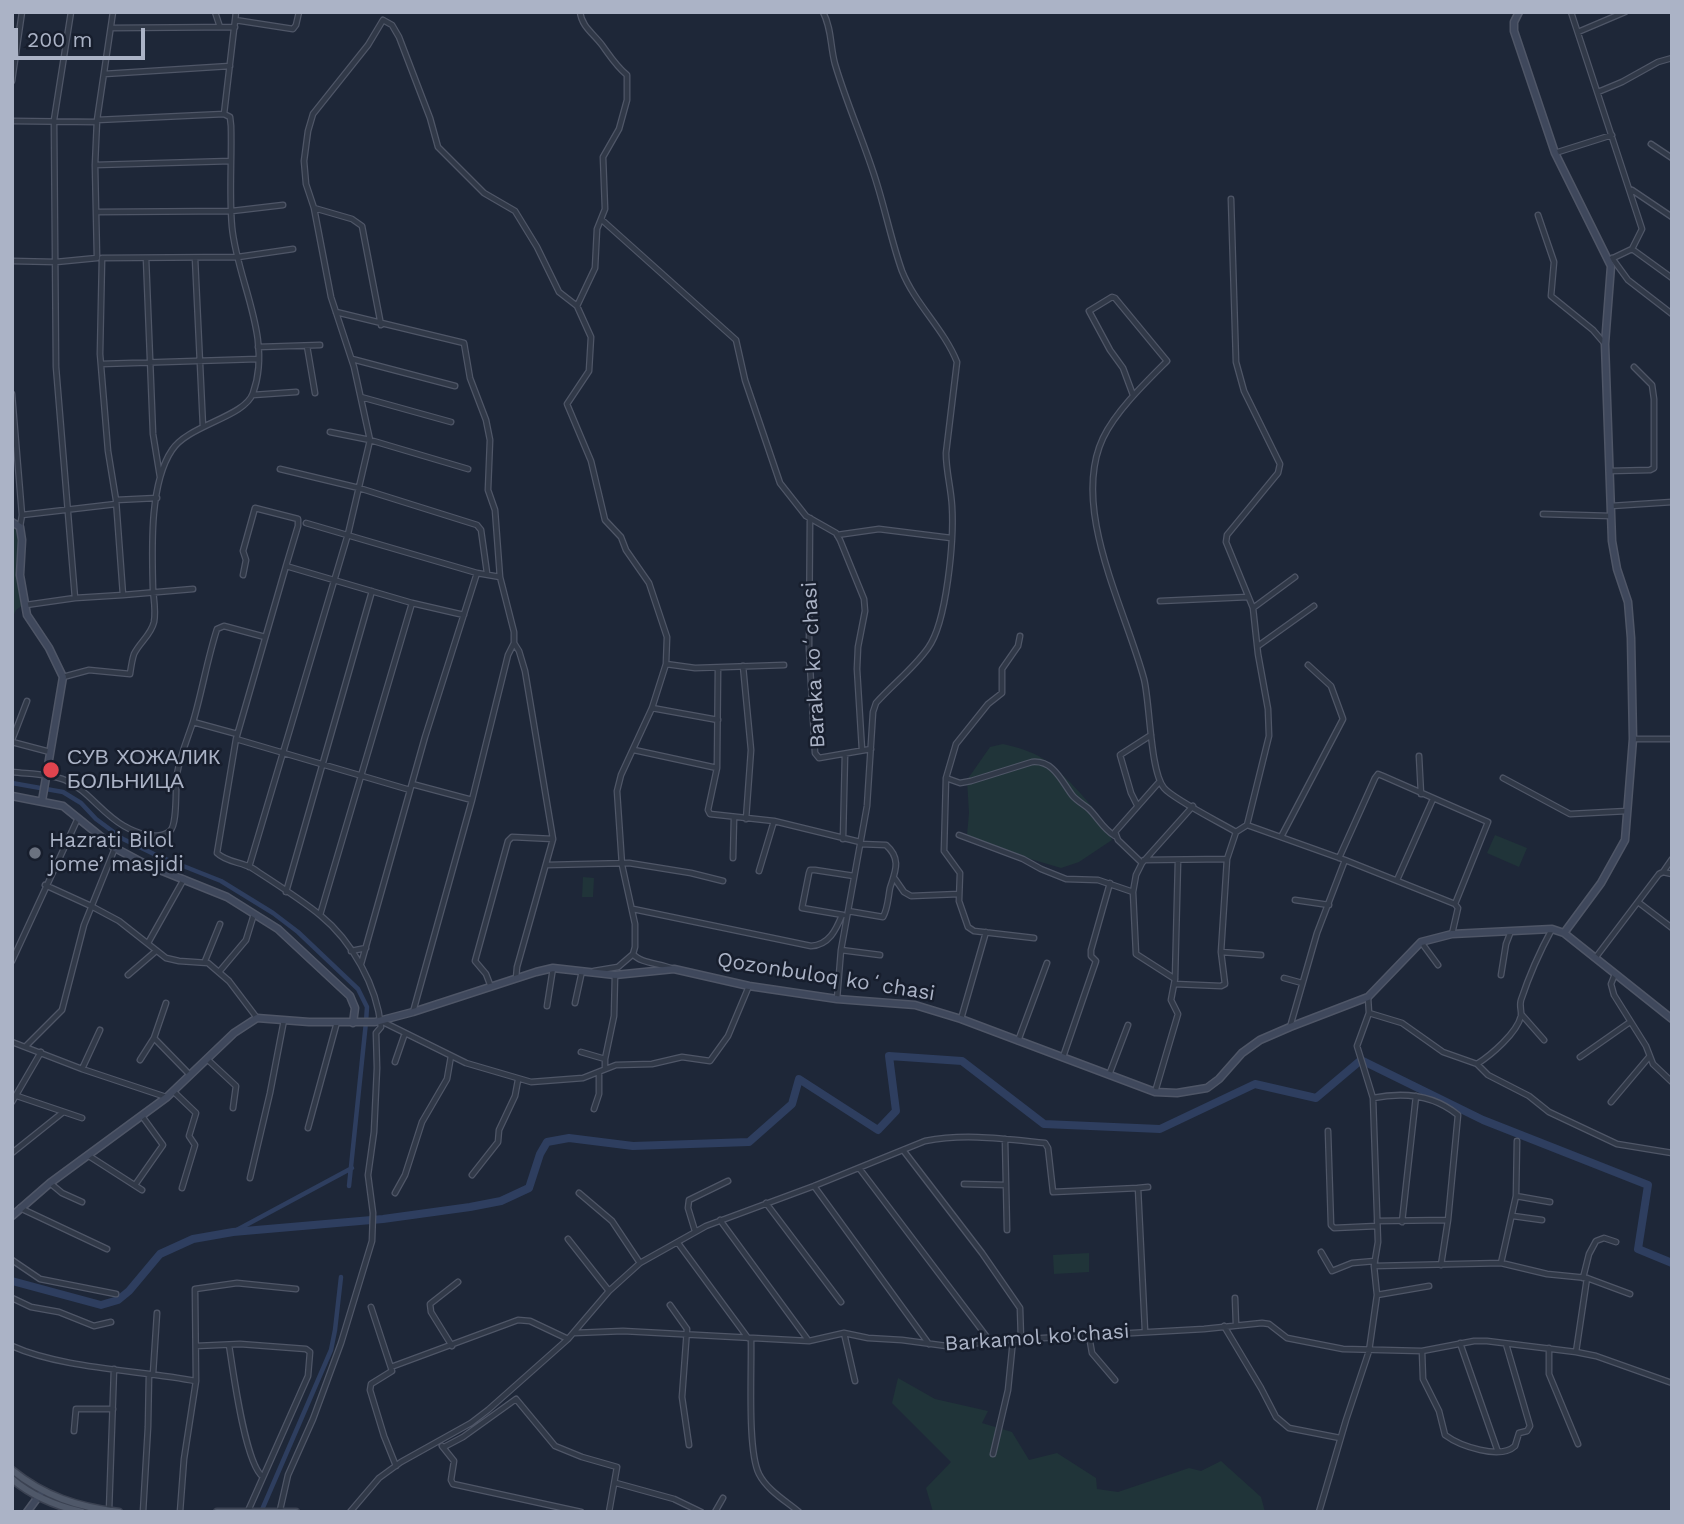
<!DOCTYPE html>
<meta charset="utf-8">
<style>
body{margin:0}
#map{position:relative;width:1684px;height:1524px;overflow:hidden;background:#1e2738;font-family:"Work Sans",sans-serif}
canvas{display:block}
.frame{position:absolute;inset:0;border:14px solid #abb3c6;pointer-events:none}
.scale{position:absolute;left:14px;top:28px;width:131px;height:32px;box-sizing:border-box;border:4px solid #abb3c6;border-top:0;padding-left:9px;font-size:21px;line-height:24px;white-space:nowrap;color:#abb3c6;-webkit-text-stroke:5px #171e2d;paint-order:stroke}
</style>
<div id="map">
<canvas width="1684" height="1524"></canvas>
<div class="frame"></div>
<div class="scale">200 m</div>
</div>
<script>
const context = document.querySelector('canvas').getContext('2d');
context.lineJoin = 'round';
function fillPath(path, color) {
  context.fillStyle = color;
  context.fill(path, 'evenodd');
}
function trace(path, color, width, dash) {
  context.strokeStyle = color;
  context.lineWidth = width;
  context.lineCap = dash ? 'butt' : 'round';
  context.setLineDash(dash || []);
  context.stroke(path);
}
function drawText(font, color, halo, rows, align = 'center') {
  context.font = font + ' "Work Sans",sans-serif';
  context.lineWidth = 5;
  context.setLineDash([]);
  context.textBaseline = 'middle';
  context.strokeStyle = halo;
  context.fillStyle = color;
  for (const [text, x, y, turn = 0] of rows) {
    context.save();
    context.translate(x, y);
    context.rotate((+turn || 0) * Math.PI / 180);
    context.textAlign = isNaN(turn) ? turn : align;
    if (halo) context.strokeText(text, 0, 0);
    context.fillText(text, 0, 0);
    context.restore();
  }
}
fillPath(new Path2D(`
 M12,525L18,532L19,575L23,605L16,610L12,619Z
 M1003,744C1019,748 1036,752 1049,763C1068,778 1105,817 1112,840L1079,862L1061,868L1007,852L967,835L969,813L967,780L990,747Z
 M1495,835L1527,848L1519,867L1487,853Z
 M583,877L594,878L593,897H582Z
 M1089,1253V1272L1054,1274L1053,1255Z
 M898,1378L935,1399L988,1411L982,1423L1012,1432L1029,1460L1057,1453L1096,1478L1097,1489L1118,1492L1189,1468L1201,1471L1221,1461L1261,1497L1265,1512H933L926,1488L951,1462L892,1403Z`), '#203439');
trace(new Path2D(`
 M12,783L63,792L81,803L96,819L123,839L158,856L221,881L273,913L298,932L358,989L367,1007L366,1022L349,1186
 M233,1232L352,1168
 M261,1512L331,1350L335,1330L341,1277`), '#2e3e5f', 4.5);
trace(new Path2D(`
 M12,1281L101,1305L118,1300L129,1291L160,1254L193,1239L233,1232L383,1219L470,1207L501,1201L529,1188L540,1154L547,1142L569,1138L633,1146L749,1142L792,1104L799,1079L878,1130L896,1111L889,1056L962,1061L1044,1124L1160,1129L1255,1084L1316,1098L1361,1060L1483,1120L1648,1185L1638,1249L1672,1263`), '#2e3e5f', 8);
const street = new Path2D(`
 M215,12L220,27
 M823,12C832,29 830,46 835,64C847,105 865,144 877,184C886,213 892,243 902,271C915,304 944,329 957,362L946,453C946,471 951,488 952,506C954,540 947,622 928,648C913,669 893,684 876,703L873,712L867,806L841,950L837,999
 M1571,12L1642,229L1632,249L1609,260
 M235,20L293,29L296,25L299,12
 M111,28L235,27
 M1578,32L1625,12
 M104,74L230,66
 M12,81L22,12
 M1598,92L1622,82L1658,62L1672,58
 M97,120L224,114
 M12,121L97,122
 M1651,144L1672,158
 M1555,153L1612,135
 M95,165L231,161
 M1632,190L1672,217
 M314,208L352,219L362,226L381,325
 M97,212L232,211L283,205
 M1538,215L1554,262L1551,296L1593,330L1605,344
 M602,220L736,340L745,380L780,483L806,516L836,533L840,540L864,599L865,611L858,647L857,669L862,750
 M1632,249L1672,278
 M102,258L100,354L108,451L116,500L123,595L193,589
 M102,258L238,257L293,249
 M146,258L153,434L160,477
 M195,258L203,427
 M1612,258L1628,280L1672,314
 M12,261L56,262L97,258L95,165L97,120L113,12
 M577,306L595,268L597,229L605,209L603,157L619,129L627,100V75C616,66 610,56 602,45C593,33 582,27 580,12
 M336,312L464,343L470,378L486,420L490,440L488,490L495,510L500,577L514,632V643L508,655L472,800L413,1012
 M307,346L315,393
 M258,347L320,345
 M352,359L455,386
 M101,364L258,359
 M12,394L22,515
 M253,395L296,392
 M1133,395L1123,368L1110,350L1089,311L1112,297L1115,298L1167,361C1145,383 1116,411 1103,438C1070,508 1125,608 1144,679C1150,702 1150,771 1164,788C1173,799 1221,823 1236,832
 M361,397L451,422
 M330,432L370,440L468,469
 M280,469L359,488L477,525L481,530L487,573
 M1609,471L1650,470L1654,468V399L1652,385L1634,367
 M116,500L157,498
 M1611,506L1672,502
 M1543,514L1611,516
 M810,518L809,649L815,753L819,758L871,749
 M306,523L477,573L500,577
 M20,527L22,515L116,504
 M837,535L879,529L951,538
 M243,575L246,560L243,551L255,508L298,519V526L286,566
 M75,598L123,595
 M1160,601L1248,597
 M412,603L464,615
 M26,605L75,598L56,367L54,120L71,12
 M1253,608L1295,577
 M1020,636L1018,646L1002,669V693L988,704L956,744L946,778L944,851L960,873L959,901L968,927L974,931L1034,938
 M514,643L519,651L525,671L553,839L517,967L516,978
 M1258,646L1314,606
 M666,664L695,668L784,665
 M743,666L751,750L746,819
 M718,668L717,768L708,810L710,814L774,821L860,842
 M63,677L89,670L130,674C131,667 132,660 134,654C140,642 151,635 154,622C156,611 154,601 153,590C152,550 149,484 172,450C188,425 245,417 253,393C273,338 237,281 232,227C229,194 232,159 231,126L230,117L224,114L236,12
 M652,708L718,720
 M193,722L237,734
 M236,739L410,790
 M1633,739H1672
 M12,740L27,701
 M12,742L50,752
 M634,750L717,768
 M1419,756L1421,794
 M12,772C29,774 50,774 65,780C88,790 102,814 124,826C136,833 158,841 170,831C178,824 175,786 177,774C180,756 187,740 193,722C202,692 207,660 217,629L224,626L265,637
 M946,778L960,783L971,781L1032,762C1053,760 1061,780 1072,795C1077,801 1083,804 1089,809C1099,819 1103,829 1115,836
 M1503,778L1570,814L1627,811
 M412,784L472,800
 M1137,805L1131,793L1120,755L1151,735
 M1247,825L1345,860L1455,904L1458,908L1452,934
 M959,835L1023,859L1041,869L1066,879L1098,880L1133,892
 M1281,837L1343,719L1331,686L1308,665
 M843,839L845,754
 M733,858L734,818
 M1339,858L1375,778L1378,774L1383,776L1488,822L1455,904
 M1144,860L1227,859
 M1142,863L1118,840L1115,832L1160,781
 M547,865L629,863L691,873L723,881
 M249,867L348,534L370,440L354,367L331,297L314,208L306,184L304,161L308,131L313,114L368,45L383,20L392,25L399,37L430,118L438,147L484,193L515,211L537,247L559,292L577,306L591,337L589,371L567,404L591,461L605,520L621,537L626,550L649,583L667,637L666,664L652,708L621,775L617,791L622,865L635,924V947L633,954C641,964 661,963 673,969
 M759,871L774,821
 M1663,872L1672,859
 M895,879L904,892L911,896L959,894
 M1397,880L1433,799
 M45,885L91,906L119,921L166,958L179,961L208,963L229,981L257,1018
 M286,892L372,591
 M1295,900L1329,905
 M1638,902L1672,928
 M633,909L811,946C829,945 836,930 842,915
 M848,911L883,917C888,908 888,898 890,888C895,872 902,859 886,845L860,844
 M843,915L802,908L809,873L810,870H815L854,876
 M1421,942L1438,965
 M148,943L184,879
 M841,950L880,955
 M351,951L366,948
 M1221,952L1261,955
 M1596,957L1659,874L1663,872L1672,874
 M12,961L78,818
 M205,961L220,924
 M361,964L425,737L477,573
 M594,971L618,967L632,955
 M219,972L246,940L254,914
 M1615,974L1611,984L1614,995L1646,1046L1653,1064L1672,1082
 M128,975L156,951
 M1501,975L1506,944L1511,931
 M1284,978L1302,983
 M1175,979L1136,954L1133,892L1136,875L1142,863L1193,806
 M1174,984L1221,986L1225,984L1221,952L1227,859L1236,832L1247,825L1269,736L1268,709L1258,654L1253,608L1226,542L1227,535L1278,473L1280,464L1244,391L1236,362L1231,199
 M491,987L486,974L475,961L508,841L512,837L553,839
 M1368,997L1369,1013L1402,1023L1443,1052L1477,1064C1491,1055 1517,1033 1521,1016C1522,1011 1519,1006 1521,1000C1529,976 1540,951 1552,929
 M575,1003L582,971
 M547,1006L553,968
 M1369,1013L1357,1046L1373,1098L1378,1242L1374,1266
 M1522,1015L1544,1040
 M961,1019L986,932
 M381,1021L466,1063L531,1082L583,1078L616,1065L652,1064L682,1057L710,1061L728,1036L749,986
 M1290,1027L1317,933L1345,860
 M154,1038L190,1075
 M1018,1041L1047,963
 M12,1042L82,1069L166,1097
 M26,1046L62,1010L84,925L115,848
 M581,1052L605,1059
 M1063,1057L1096,961L1091,956V950L1110,883
 M1580,1057L1630,1022
 M207,1059L236,1086L233,1108
 M140,1060L154,1038L166,1003
 M395,1062L405,1033
 M1477,1064L1488,1075L1529,1096L1549,1112L1617,1144L1672,1153
 M82,1069L100,1030
 M605,1069V1059L614,1016L615,975
 M1109,1075L1128,1025
 M173,1091L196,1113L189,1136L195,1145L182,1188
 M1155,1092L1178,1014L1171,1000L1175,979L1178,861
 M17,1096L82,1118
 M1373,1098C1403,1092 1434,1095 1458,1115L1448,1220
 M12,1102L41,1052
 M1611,1102L1649,1057
 M594,1109L599,1094V1073
 M308,1128L337,1022
 M1328,1131L1331,1225L1334,1228L1377,1226
 M1005,1139L1007,1230
 M903,1150L982,1253L1020,1308L1021,1339
 M12,1153L62,1113
 M89,1156L142,1190
 M859,1168L990,1341
 M472,1175L498,1142L499,1130L515,1096L518,1080
 M250,1178L270,1093L284,1020
 M50,1183L62,1193L82,1202
 M964,1184L1006,1185
 M135,1185L163,1145L142,1116
 M814,1186L929,1344
 M1138,1188L1148,1187
 M395,1193L405,1175L422,1122L447,1079L451,1056
 M579,1193L612,1221L640,1263
 M1516,1196L1550,1202
 M766,1203L841,1302
 M20,1208L107,1249
 M1513,1216L1542,1220
 M720,1220L808,1340
 M1377,1221L1448,1220L1441,1265
 M1402,1222L1416,1096
 M695,1231L688,1208L689,1200L728,1181
 M568,1239L609,1291
 M678,1243L748,1338
 M1321,1252L1332,1271L1352,1263L1375,1261
 M12,1260L40,1279L116,1294
 M1501,1263L1516,1196L1517,1141
 M1583,1278L1589,1254L1596,1241L1604,1238L1616,1242
 M1377,1295L1429,1286
 M12,1298L31,1307L59,1312L94,1326L111,1322
 M1235,1298L1236,1325
 M670,1305L687,1329L682,1397L689,1445
 M371,1307L392,1371L371,1384L370,1390L384,1436L396,1466
 M1224,1326L1261,1388L1276,1417L1289,1428L1340,1438
 M574,1333L623,1331L809,1341L844,1333L868,1338L902,1340L954,1347L990,1341L1204,1329L1262,1323L1269,1324L1287,1338L1343,1349L1422,1351L1474,1341H1487L1576,1352L1596,1356L1672,1383
 M844,1333L855,1381
 M1089,1336L1092,1353L1115,1380
 M751,1338C752,1369 747,1450 759,1474C767,1490 786,1501 799,1512
 M1460,1343L1498,1452
 M229,1345C233,1370 245,1464 263,1477
 M12,1346C63,1369 140,1370 196,1381
 M196,1346L240,1344L306,1349L310,1352L308,1376L248,1511
 M452,1346L431,1312L430,1304L458,1282
 M1549,1348V1374L1578,1444
 M1422,1351L1423,1379L1439,1411L1445,1435C1460,1446 1500,1460 1515,1446L1519,1433L1527,1431L1530,1426L1506,1344
 M1576,1352L1587,1278L1630,1294
 M391,1367L518,1320L530,1321L568,1339
 M153,1374L157,1313
 M74,1431L76,1409H113
 M442,1446L454,1461L451,1480L453,1484L581,1512
 M444,1447L463,1437L516,1399L555,1446L582,1457L617,1467L609,1512
 M993,1454L1008,1390L1013,1340
 M616,1483L674,1499L701,1512
 M280,1510L288,1475L313,1419L341,1343L372,1241L373,1213L368,1175L374,1132L377,1068L376,1033L381,1027C377,986 352,941 320,915C302,900 272,881 252,868C241,862 226,862 217,853L236,739L286,566L412,603L320,915
 M109,1511L114,1369
 M143,1512L148,1427L149,1374
 M180,1512L184,1459L196,1381L195,1289L237,1283L296,1289
 M350,1512L379,1478L401,1462L471,1423L488,1410L568,1339L609,1291L640,1263L706,1226L814,1186L925,1141C965,1133 1005,1139 1045,1143L1048,1148L1053,1192L1138,1188L1145,1331
 M715,1512L723,1498
 M1319,1512L1346,1420L1369,1351L1377,1295L1374,1266L1501,1263L1547,1274L1587,1278`);
const secondary = new Path2D(`
 M1519,12L1514,22V31L1555,153L1611,266L1605,344L1612,541L1617,569L1628,602L1631,638L1633,739L1625,840L1601,883L1564,933
 M12,522L20,527L22,540L20,575L27,615L49,648L63,677L42,801
 M12,796L63,806L115,848L145,864L227,897L278,929L350,996L355,1008L353,1023
 M12,1216L50,1183L167,1097L234,1033L257,1018L309,1022H375L413,1012L536,972L553,968L615,975L674,969L749,986L837,999L915,1005L961,1019L1155,1092L1177,1093L1207,1088L1219,1079L1242,1053L1260,1040L1290,1027L1368,997L1421,942L1452,934L1552,929L1564,933L1672,1019
 M27,1512L41,1493`);
const primary = new Path2D(`
 M12,1470C44,1496 78,1507 119,1512
 M12,1479C32,1496 56,1506 82,1512
 M217,1512H296`);
trace(street, '#4f5667', 7);
trace(secondary, '#4f5667', 9);
trace(primary, '#3b4252', 9);
trace(street, '#313948', 4.5);
trace(secondary, '#3f485c', 6);
trace(primary, '#4f5869', 6);
for (const [x, y, r, color] of [
 [51,770,9,"#e0444e"],
 [35,853,7,"#6b7280"]
]) {
  const dot = new Path2D();
  dot.arc(x, y, r, 0, 2 * Math.PI);
  context.fillStyle = color;
  context.fill(dot);
  trace(dot, '#171e2d', 2.5);
}
drawText('21px', '#abb3c6', '#171e2d', [
 ["Baraka koʻchasi",814,665,-93],
 ["Qozonbuloq koʻchasi",826,977,9],
 ["Barkamol ko'chasi",1037,1338,-4]
]);
drawText('21px', '#abb3c6', '#171e2d', [
 ["СУВ ХОЖАЛИК",67,758],
 ["БОЛЬНИЦА",67,782],
 ["Hazrati Bilol",49,841],
 ["jome’ masjidi",49,865]
], 'left');
</script>
